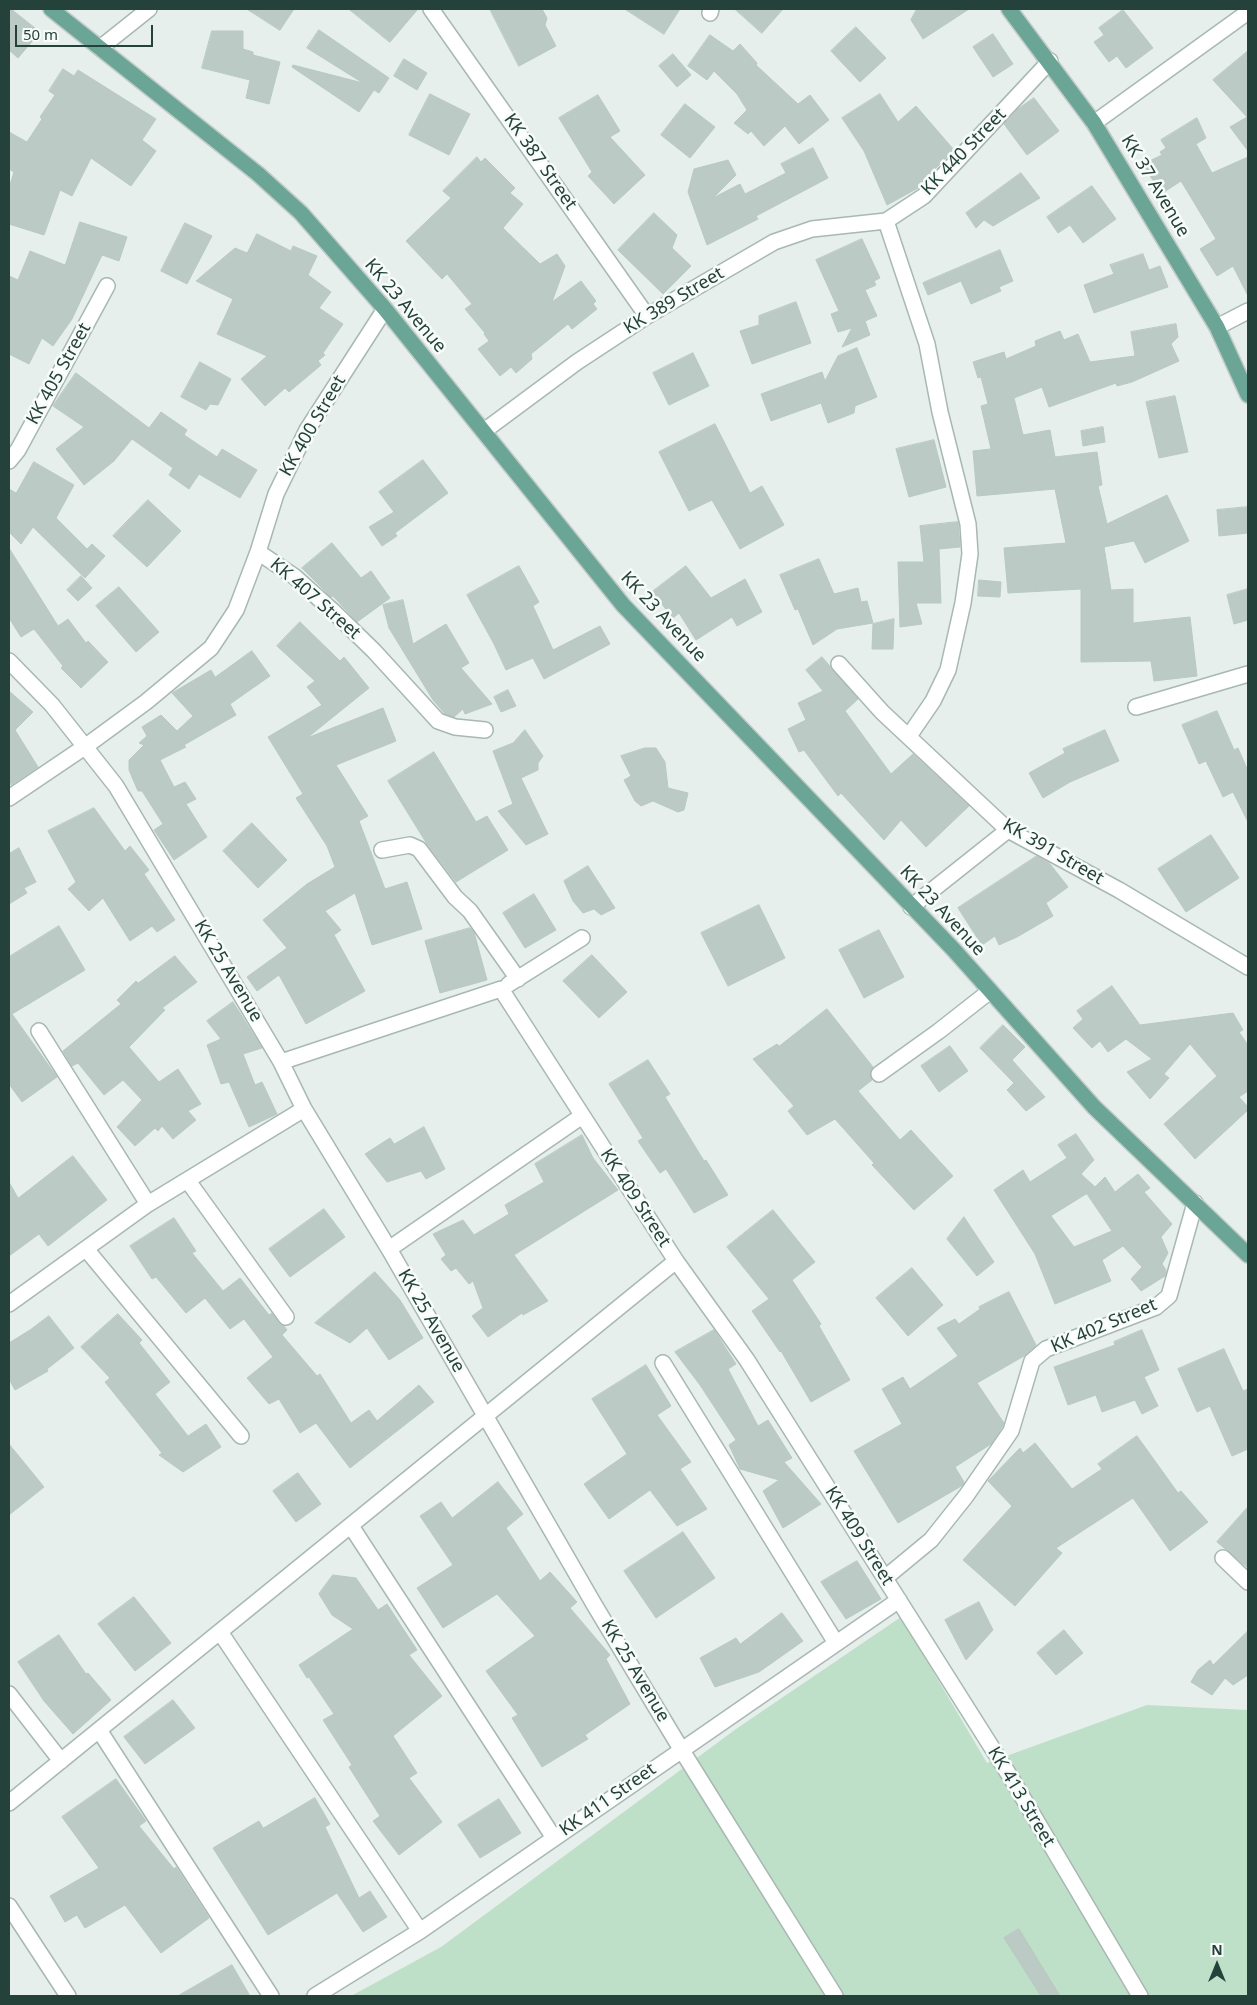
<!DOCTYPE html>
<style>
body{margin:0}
#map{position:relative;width:1257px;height:2005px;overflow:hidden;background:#e6efeb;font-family:"Noto Sans",sans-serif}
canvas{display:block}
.frame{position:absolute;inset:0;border:10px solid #24423a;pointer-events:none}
.north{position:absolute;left:1192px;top:1940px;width:50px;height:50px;-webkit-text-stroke:4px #f7fbf9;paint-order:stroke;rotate:0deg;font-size:14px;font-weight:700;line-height:20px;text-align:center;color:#24423a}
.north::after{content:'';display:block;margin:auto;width:18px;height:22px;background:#24423a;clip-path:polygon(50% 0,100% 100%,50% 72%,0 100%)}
.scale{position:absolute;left:15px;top:25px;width:138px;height:22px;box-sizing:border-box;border:2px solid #24423a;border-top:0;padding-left:6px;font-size:15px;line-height:18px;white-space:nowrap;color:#24423a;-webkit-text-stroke:4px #f7fbf9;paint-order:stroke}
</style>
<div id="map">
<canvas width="1257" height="2005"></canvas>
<div class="frame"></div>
<div class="north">N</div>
<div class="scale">50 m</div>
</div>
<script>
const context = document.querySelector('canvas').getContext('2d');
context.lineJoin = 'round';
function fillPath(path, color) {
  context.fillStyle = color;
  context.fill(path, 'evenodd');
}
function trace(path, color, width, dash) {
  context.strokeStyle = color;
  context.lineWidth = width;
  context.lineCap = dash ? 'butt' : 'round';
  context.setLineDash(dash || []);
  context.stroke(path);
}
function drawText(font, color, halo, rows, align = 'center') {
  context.font = font + ' "Noto Sans",sans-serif';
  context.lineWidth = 5;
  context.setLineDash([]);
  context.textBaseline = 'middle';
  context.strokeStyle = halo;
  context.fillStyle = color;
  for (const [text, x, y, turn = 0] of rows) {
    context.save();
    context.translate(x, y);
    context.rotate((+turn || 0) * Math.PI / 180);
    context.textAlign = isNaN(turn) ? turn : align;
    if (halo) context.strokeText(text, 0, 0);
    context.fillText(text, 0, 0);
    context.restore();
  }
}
fillPath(new Path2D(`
 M901,1617L987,1763L1147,1705L1248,1710V1996H351L441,1947L736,1729Z`), '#bfe0c8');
const building = new Path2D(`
 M9,9H11L40,32L18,58L9,50Z
 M247,9H294L280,30Z
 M349,9H418L390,42Z
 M490,9H542L547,18L545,25L556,46L519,66Z
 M625,9H680L664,34Z
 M735,9H783L762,33Z
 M917,9H969L923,39L911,20Z
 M1123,10L1153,48L1126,68L1117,56L1109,62L1094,42L1104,35L1099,28Z
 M856,27L886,58L860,82L831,51Z
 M319,30L389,78L379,93L374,90L359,112L292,67L293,65L363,83L307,48Z
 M212,31H243V49L253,52V55L280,62L269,104L246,98L250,80L202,68Z
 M993,34L1013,64L993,77L973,47Z
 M710,35L733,51L740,44L757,63L756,65L798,104L810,95L829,120L799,144L785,126L764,146L751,131L748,134L734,123L747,110L737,94L714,71L707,80L688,66Z
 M1248,51V151L1230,127L1247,117L1213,80Z
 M673,54L691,75L677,87L659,66Z
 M404,59L427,73L417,90L394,76Z
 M63,69L74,76L78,70L156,119L142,140L156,151L131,186L91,158L72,196L60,190L44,235L9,224V188L14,172L9,169V132L27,142L42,119L40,117L55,95L49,91Z
 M430,94L470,114L449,155L409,135Z
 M880,94L898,122L916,106L954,150L917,187L918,188L887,205L864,151L842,118Z
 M598,95L620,131L610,137L645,175L614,204L588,176L592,172L559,118Z
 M1034,98L1059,131L1027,155L1004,124L1018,109Z
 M685,104L715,127L690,158L661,135Z
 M1197,118L1206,138L1196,144L1212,173L1248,157V296L1233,266L1217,276L1200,249L1216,239L1181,181L1161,194L1143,164L1162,155L1160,152L1166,148L1161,140Z
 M813,148L828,178L756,216L758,219L707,245L688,192L694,169L728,160L736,175L713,198L740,184L745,194L786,173L781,164Z
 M477,157L481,162L485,158L515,188L510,193L523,204L503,228L540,264L557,254L565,266L552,302L581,281L596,301L593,304L597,309L572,329L568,324L531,354L532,359L516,373L511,367L500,376L478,349L489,341L484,334L485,333L465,309L472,304L447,274L442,279L406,241L451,198L443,191Z
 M1021,173L1040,198L993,226L984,220L976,228L966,213Z
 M1092,186L1116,219L1083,243L1070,225L1058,233L1047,217Z
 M654,213L677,235L672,248L691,266L663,294L618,250Z
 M80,222L127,237L119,261L102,255L72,319L53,346L42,338L29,364L9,354V276L18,280L30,251L65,265Z
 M185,223L212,236L187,284L161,271Z
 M257,234L291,251L293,246L317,256L308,275L331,292L319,308L343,324L323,353L325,355L318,361L321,365L289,392L285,388L265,406L241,379L267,356L217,334L233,299L196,281L235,248L247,253Z
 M862,239L880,278L874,281L876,285L865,290L877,316L865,321L870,335L842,347L852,328L838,332L831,314L839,311L816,260Z
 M1000,250L1013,281L999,287L1001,291L971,304L961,281L928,295L923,283Z
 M1143,254L1149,270L1160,266L1168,287L1094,313L1084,285L1114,274L1110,265Z
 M796,302L811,343L752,364L740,331L759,325V316Z
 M1176,324L1178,337L1171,344L1179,361L1132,382L1117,386L1116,383L1049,407L1042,387L1014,398L1023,435L1050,430L1055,457L1097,452L1102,485L1098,486L1107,524L1167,495L1189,541L1145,563L1134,541L1104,547L1111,590L1133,589V623L1190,617L1197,676L1154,681L1151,661L1081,662V589L1008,593L1004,548L1066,543L1055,489L977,496L973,451L991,449L981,406L988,404L981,377L978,378L973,362L1004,352L1006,359L1036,346L1035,341L1060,331L1064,340L1078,334L1090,362L1135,356L1131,332Z
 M857,348L877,397L855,406L854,413L828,423L821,403L771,421L761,394L822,372L825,381L838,356Z
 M693,353L709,386L669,405L653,373Z
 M200,362L231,379L218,405L210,404L206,410L181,397Z
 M76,373L149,428L161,412L187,430L184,435L217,457L222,449L257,470L240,498L199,474L189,489L169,475L173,468L132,439L114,461L84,485L56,449L84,427L53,406Z
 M1175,396L1188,452L1159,458L1146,402Z
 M715,424L750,493L762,486L784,525L740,549L712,500L689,511L659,452Z
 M1103,427L1105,442L1083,446L1081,431Z
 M934,440L946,487L909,497L896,449Z
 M423,460L448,493L395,533L397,536L382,546L369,527L394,512L379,492Z
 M34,462L74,485L56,518L87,549L92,544L105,556L85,578L33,527L21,544L9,532V489L16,493Z
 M148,500L181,531L147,567L113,536Z
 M1248,507V533L1219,536L1217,510Z
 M958,522L960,547L939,549L941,603H916L922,624L900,627L898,562H924L920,526Z
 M332,543L361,578L371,571L390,598L357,622L333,596L331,597L302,568Z
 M9,548L58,626L68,619L86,643L88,641L108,662L81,688L61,668L63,666L34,629L21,637L9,618Z
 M819,559L834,594L858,588L861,602L867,601L873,623L837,629L813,645L798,609L795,610L780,575Z
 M519,566L539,602L533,606L553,650L600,626L610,644L544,679L533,658L506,670L494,644L467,595Z
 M686,566L711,598L745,579L762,612L737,626L732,617L696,640L679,613L673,618L652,592Z
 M81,576L92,588L78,601L67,590Z
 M979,580L1001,582L1000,597L978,596Z
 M119,587L159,632L136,652L96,606Z
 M1248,589V620L1234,624L1227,595Z
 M403,600L413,644L446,624L469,663L461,668L492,704L465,714L463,709L454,717L445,714L433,700L389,628L383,605Z
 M894,619L893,649H872L873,624Z
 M300,622L340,661L344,657L369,688L307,738L383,708L396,741L336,765L368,816L359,821L385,889L407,882L422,929L372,945L355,893L325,911L341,930L334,935L365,991L306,1024L279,975L257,991L247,977L287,948L263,920L307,884L335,867L327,846L296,798L303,794L268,737L322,705L307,687L315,681L277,646Z
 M252,651L270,676L230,704L236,715L184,745L186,747L160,760L174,787L185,782L196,799L186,804L207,837L174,860L154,830L163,824L142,791H138L129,770V760L144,745L139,743L147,736L142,727L161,715L177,731L193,716L172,693L211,670L215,677Z
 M822,657L858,699L845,711L891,774L913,754L969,806L926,847L901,820L884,840L841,793L838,796L804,750L799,752L788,729L806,720L798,703L823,691L806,670Z
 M508,690L516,706L501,712L494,697Z
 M9,691L33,712L15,730L38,767L11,785L9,780Z
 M1217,711L1234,750L1238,748L1248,771V822L1233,792L1223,797L1206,761L1199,764L1182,725Z
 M525,730L543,756L538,763V770L521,778L548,834L526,845L498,811L513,804L493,751L513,743Z
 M1105,730L1119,761L1070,782L1043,798L1029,773L1065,753L1063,749Z
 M645,748H656L665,762L668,788L688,793L684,810L678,812L653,801L641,806L635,801L624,780L631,776L621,756Z
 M434,752L476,822L487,816L508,850L456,882L427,844L388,781Z
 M94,808L125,851L130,846L149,870L144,874L175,920L157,932L152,926L130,941L103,898L89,911L68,889L76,882L48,831Z
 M252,823L287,860L258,888L223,851Z
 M1211,835L1239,878L1186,912L1158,869Z
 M19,848L36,882L24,888L27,893L9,904V854Z
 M1037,856L1050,864L1068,887L1046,903L1053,916L1017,937L999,945L995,936L982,945L958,908Z
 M588,866L615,908L601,915L594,909L583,913L573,901L564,881Z
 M534,894L556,930L525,948L503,913Z
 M759,905L785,958L728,986L701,933Z
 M59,926L85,970L12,1014L57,1077L22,1102L9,1084V957Z
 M470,928L474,932L487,980L440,993L425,941Z
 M879,930L904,977L864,998L839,950Z
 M592,955L627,992L599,1018L563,981Z
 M175,956L197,982L162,1008L165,1010L129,1047L159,1082L178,1069L201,1104L188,1111L196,1120L173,1139L162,1126L158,1131L155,1128L135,1146L117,1127L142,1100L123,1080L104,1095L78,1063L72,1066L63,1051L121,1004L117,1000L136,981L138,983Z
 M1112,986L1140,1025L1233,1013L1243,1030L1239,1032L1248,1045V1091L1239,1097L1248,1107V1110L1195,1159L1164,1124L1217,1076L1190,1044L1164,1074L1169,1078L1150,1099L1127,1072L1152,1059L1126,1039L1108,1052L1100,1041L1092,1048L1073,1028L1083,1019L1077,1011Z
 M233,1002L262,1048L243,1054L255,1085L262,1082L277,1114L249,1127L229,1082L221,1084L207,1045L221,1039L207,1021Z
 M827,1009L873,1067L870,1074L872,1080L858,1091L900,1140L911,1130L953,1176L914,1210L872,1165L874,1163L835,1119L807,1135L788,1111L794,1106L753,1059L777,1044L779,1046Z
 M1003,1025L1025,1047L1012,1060L1045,1097L1026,1111L1007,1090L1014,1083L980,1048Z
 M950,1046L968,1071L939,1092L921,1066Z
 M648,1060L670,1094L665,1097L704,1161L706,1160L728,1195L694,1213L666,1169L660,1173L638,1141L643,1138L609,1084Z
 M424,1127L445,1169L426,1179L421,1171L387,1182L365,1154L390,1138L394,1144Z
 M1076,1134L1094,1160L1081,1174L1095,1187L1105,1177L1115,1192L1138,1174L1150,1188L1144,1192L1172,1224L1161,1237L1168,1253L1162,1264L1166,1270L1165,1276L1141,1291L1131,1279L1142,1267L1123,1246L1102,1260L1111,1281L1055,1304L1035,1254L994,1190L1023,1170L1030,1182L1067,1158L1058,1145ZM1091,1191L1087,1194L1112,1231L1074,1247L1051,1216Z
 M582,1135L593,1158L618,1190L514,1255L548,1301L523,1315L522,1313L488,1337L472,1316L483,1308L473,1281L469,1284L456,1268L451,1271L441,1259L446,1255L433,1234L463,1220L474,1235L509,1214L505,1205L544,1182L535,1164Z
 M73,1156L107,1200L48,1246L39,1234L9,1256V1182L18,1198Z
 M324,1209L345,1237L290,1277L269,1249Z
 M773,1210L815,1262L792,1280L821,1324L819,1326L850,1380L811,1402L781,1351L780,1352L752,1311L769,1299L727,1247Z
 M964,1217L994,1262L977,1276L947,1239Z
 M174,1218L196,1251L192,1253L223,1291L240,1278L269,1315L272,1313L279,1323L284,1326L287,1330L282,1335L317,1376L320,1374L351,1423L369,1410L377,1421L419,1385L434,1402L350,1468L316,1423L300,1433L279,1399L269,1404L247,1378L273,1357L244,1319L230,1329L205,1298L186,1313L156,1277L152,1279L130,1246Z
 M912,1268L943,1305L908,1336L876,1298Z
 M375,1272L400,1300L423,1338L389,1360L367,1328L350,1343L315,1323Z
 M1009,1292L1036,1345L1024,1356L977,1383L1004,1423L1002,1427L991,1444L955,1467L964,1482L963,1485L898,1523L854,1451L902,1424L882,1389L903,1377L910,1389L958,1356L937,1328L955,1319L959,1324L980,1309L979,1307Z
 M118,1314L142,1340L139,1343L170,1382L155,1394L188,1436L206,1424L221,1447L183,1472L159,1455L162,1453L105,1382L110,1378L81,1347Z
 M49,1316L74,1348L47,1369L48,1371L15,1390L9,1379V1343L30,1330Z
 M714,1330L736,1364L728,1369L758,1426L768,1420L792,1458L784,1462L821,1504L783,1528L763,1491L779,1480L740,1469L729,1445L736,1440L700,1385L675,1352Z
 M1142,1330L1159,1370L1144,1377L1158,1406L1142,1414L1135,1400L1102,1412L1096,1395L1068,1405L1054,1367L1115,1345L1114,1342Z
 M1224,1349L1243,1391L1248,1389V1449L1232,1456L1210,1406L1197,1412L1178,1369Z
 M646,1365L671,1406L657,1415L691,1462L680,1469L707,1509L677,1526L650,1490L609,1519L584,1484L627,1454L592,1399Z
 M1137,1436L1178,1493L1181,1491L1208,1522L1170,1551L1133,1498L1056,1548L1062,1553L1015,1606L963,1560L1012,1506L988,1481L1020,1448L1023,1453L1035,1443L1072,1489L1102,1469L1098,1464Z
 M9,1444L44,1487L9,1515Z
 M298,1473L321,1504L296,1522L273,1491Z
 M498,1482L523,1514L506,1528L540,1581L550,1572L577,1602L570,1608L610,1655L606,1659L630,1704L585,1735L588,1739L542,1767L512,1718L518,1715L486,1671L535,1636L497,1594L443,1628L417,1588L453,1565L420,1516L441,1502L452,1518Z
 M1248,1507V1568L1217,1542Z
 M683,1532L715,1578L656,1618L624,1571Z
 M857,1561L881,1599L846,1619L821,1582Z
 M333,1575L356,1578L378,1610L387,1604L417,1650L409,1655L442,1696L393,1736L417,1773L409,1778L442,1822L399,1855L373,1821L380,1816L349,1767L352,1765L323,1720L334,1714L309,1677L307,1678L299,1665L353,1629L332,1615L319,1594Z
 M134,1597L171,1643L135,1671L98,1624Z
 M979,1602L993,1630L966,1660L945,1620Z
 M782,1613L803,1641L759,1672L715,1687L700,1658L736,1638L740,1644Z
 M1064,1630L1083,1653L1056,1675L1037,1653Z
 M1248,1631V1675L1233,1685L1225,1678L1212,1695L1191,1682L1198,1670L1210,1660L1213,1665Z
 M59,1635L86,1674L88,1673L111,1700L73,1734L44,1701L18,1662Z
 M173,1700L195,1728L145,1764L124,1737Z
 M116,1779L146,1821L139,1826L174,1869L176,1867L209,1918L161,1953L125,1905L85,1928L77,1915L65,1922L50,1896L99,1868L62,1817Z
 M315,1798L330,1824L325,1827L359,1898L370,1891L387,1917L363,1932L337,1893L268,1935L213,1848L259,1821L263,1828Z
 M499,1799L521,1833L480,1858L458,1825Z
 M1019,1929L1060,1996H1041L1004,1938Z
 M232,1965L250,1996H178Z`);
fillPath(building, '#bbcac4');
trace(building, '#b8c9c2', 1);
const minor = new Path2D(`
 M431,9L647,316
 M710,13L711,9
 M100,48L149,9
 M1094,123L1248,12
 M1217,327L1248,311
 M484,431L577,362L647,316L774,242L812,229L886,221
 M9,461L18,450L107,286
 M258,552L295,577L335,613L374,651L438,721L455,727L485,730
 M9,661L52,705L116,786L281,1062L304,1109L389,1249L595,1606L681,1749L835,1996
 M839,664L882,712L1008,830L1119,890L1248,967
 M1136,707L1248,674
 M909,736L933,701L948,670L963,603L970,554L968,524L940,412L927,344L886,221L924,196L1050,61
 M9,798L86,746L146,702L211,648L236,610L258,552L276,494L307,430L385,309
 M382,850L410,845L419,849L455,897L470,911L518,979
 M911,907L1008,830
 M509,984L582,938
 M39,1031L148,1204
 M281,1062L501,989L676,1261L747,1360L1013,1781L1140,1996
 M879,1074L939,1031L990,991
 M188,1181L286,1317
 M86,1249L241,1436
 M389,1249L582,1116
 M9,1304L148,1204L304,1109
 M663,1363L836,1643
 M351,1526L554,1838
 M1223,1558L1248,1582
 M885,1578L931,1540L966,1496L1011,1431L1032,1361L1046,1349L1156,1307L1169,1296L1195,1203
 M220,1632L420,1931
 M9,1694L61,1761
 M99,1730L271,1996
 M9,1803L676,1261
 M9,1906L68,1996
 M315,1996L420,1931L899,1600`);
const major = new Path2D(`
 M51,9L258,174L301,213L385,309L623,605L953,949L1094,1107L1248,1255
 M1009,9L1094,123L1217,327L1248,395`);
trace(minor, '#a8b8b2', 18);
trace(major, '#c2cac8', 18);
trace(minor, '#fff', 15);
trace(major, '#6aa596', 15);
drawText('18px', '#24423a', '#f7fbf9', [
 ["KK 440 Street",964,152,-46],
 ["KK 387 Street",540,162,55],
 ["KK 37 Avenue",1155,186,59],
 ["KK 389 Street",674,301,-31],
 ["KK 23 Avenue",405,306,50],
 ["KK 405 Street",59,374,-61],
 ["KK 400 Street",313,426,-60],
 ["KK 407 Street",315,599,41],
 ["KK 23 Avenue",663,617,47],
 ["KK 391 Street",1053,852,30],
 ["KK 23 Avenue",942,911,47],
 ["KK 25 Avenue",228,971,59],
 ["KK 409 Street",635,1198,57],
 ["KK 25 Avenue",431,1321,60],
 ["KK 402 Street",1104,1326,-23],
 ["KK 409 Street",859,1536,58],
 ["KK 25 Avenue",635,1671,59],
 ["KK 413 Street",1021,1797,59],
 ["KK 411 Street",608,1800,-35]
]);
</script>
